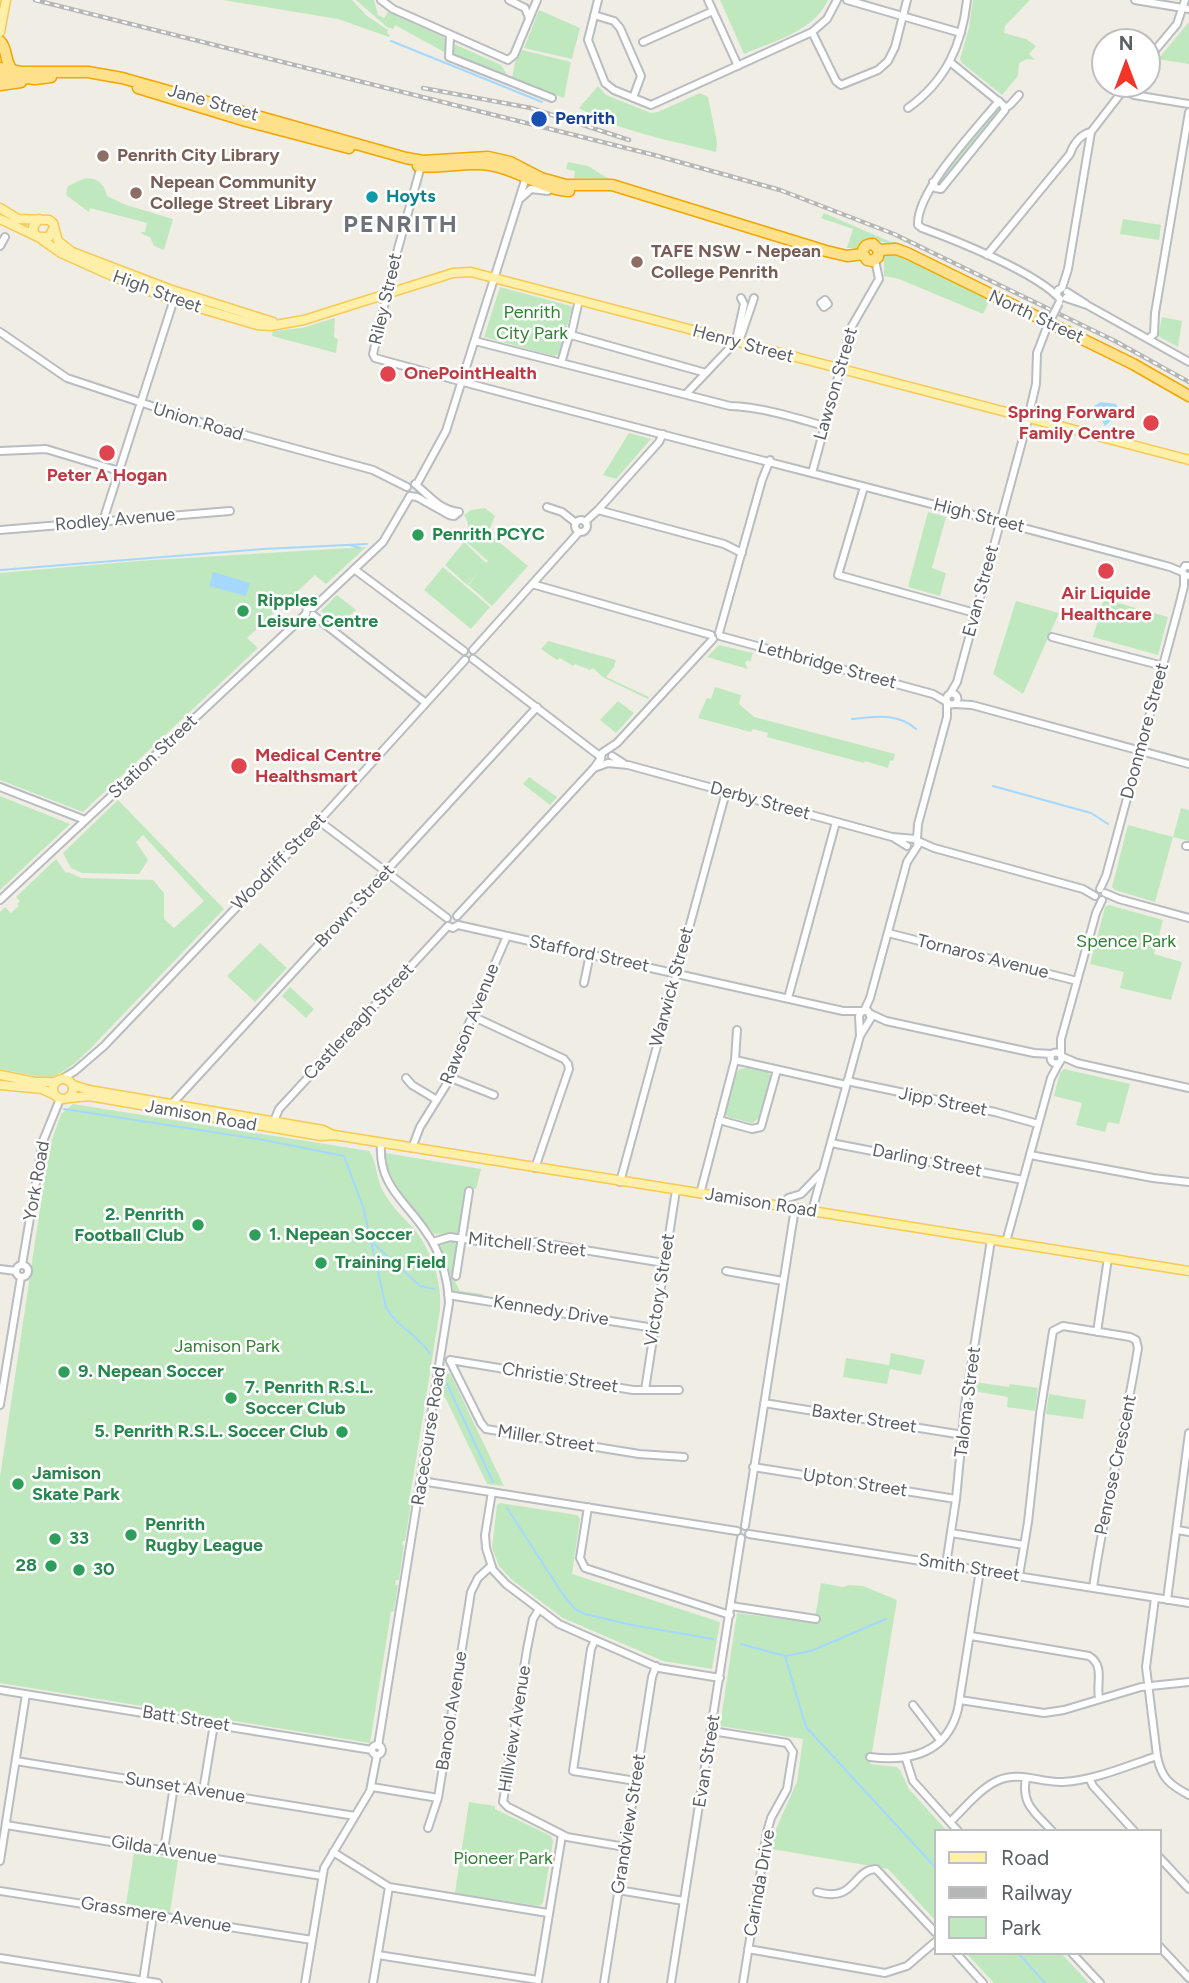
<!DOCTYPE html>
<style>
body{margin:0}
#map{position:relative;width:1189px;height:1983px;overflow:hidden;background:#efede4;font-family:Figtree,sans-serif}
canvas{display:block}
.legend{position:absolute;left:934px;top:1829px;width:228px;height:126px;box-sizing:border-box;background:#fff;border:2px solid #bebfc1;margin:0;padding:9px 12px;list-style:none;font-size:21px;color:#5c6065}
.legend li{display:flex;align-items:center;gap:14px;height:35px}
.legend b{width:35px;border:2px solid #bebfc1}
.north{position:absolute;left:1091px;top:28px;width:70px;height:70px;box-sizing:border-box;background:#fff;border:2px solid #bebfc1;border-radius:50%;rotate:0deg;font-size:19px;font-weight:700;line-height:28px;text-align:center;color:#5c6065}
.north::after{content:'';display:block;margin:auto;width:24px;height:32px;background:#f23528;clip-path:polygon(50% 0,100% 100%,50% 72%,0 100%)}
</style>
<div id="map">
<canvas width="1189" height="1983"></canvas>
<ul class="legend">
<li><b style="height:9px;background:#fff0a9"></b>Road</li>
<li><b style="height:9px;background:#b5b6b6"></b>Railway</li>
<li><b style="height:19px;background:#c0e8bf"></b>Park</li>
</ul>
<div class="north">N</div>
</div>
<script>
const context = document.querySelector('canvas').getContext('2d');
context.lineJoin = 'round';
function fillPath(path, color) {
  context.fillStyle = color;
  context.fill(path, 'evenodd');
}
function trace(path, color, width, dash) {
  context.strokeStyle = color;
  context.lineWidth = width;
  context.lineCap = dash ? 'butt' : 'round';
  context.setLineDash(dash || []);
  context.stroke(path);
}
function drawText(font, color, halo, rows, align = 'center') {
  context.font = font + ' Figtree,sans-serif';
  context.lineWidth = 5;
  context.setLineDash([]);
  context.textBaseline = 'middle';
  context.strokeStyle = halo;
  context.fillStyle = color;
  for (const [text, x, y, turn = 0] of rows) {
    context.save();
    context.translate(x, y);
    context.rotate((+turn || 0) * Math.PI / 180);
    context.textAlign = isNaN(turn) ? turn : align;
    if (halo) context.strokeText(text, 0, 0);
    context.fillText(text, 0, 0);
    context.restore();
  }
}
fillPath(new Path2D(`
 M223,0H352L367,16L388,30L387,33L390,35L389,37L338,19Z
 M356,0H374L378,15L384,18L388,12L442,36L448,40L446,53L395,25L393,29L387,27Z
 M720,0H828C814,31 774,41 744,54Z
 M973,0H1030L1005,26L1004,33L1026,39L1036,46L1029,54L1035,60L1027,59L1019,63L1018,76L1002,95L962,63L960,59L969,28Z
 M539,10L580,28L572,59L524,48Z
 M1189,22V64L1158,59Z
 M452,43L501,65L509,78L453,56Z
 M522,50L571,62L564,98L512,78L515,62Z
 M598,86L606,95L651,113L658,112L700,93L708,97L717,142L716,152C670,140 620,132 579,108Z
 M998,108L1001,110L940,187L936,185L937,181Z
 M568,162L588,166L609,179L574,178L575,171L566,169Z
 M83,179C97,177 104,183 107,196L126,205L173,219L164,250L154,246L150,237L142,234L141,232H145L147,223L90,208L89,212L66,195L68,186Z
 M824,213L891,242H897L939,262L938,265L902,246L874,240L853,250V248H847L853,229L821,218Z
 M1123,219L1161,225L1159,240L1120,234Z
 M899,252L991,298L983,314L899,279L884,276V256L887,253Z
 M500,287L571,306L572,309L559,354L554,356L484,337Z
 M1162,317L1182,321L1178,347L1158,336Z
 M335,318L334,337L338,339L336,353L272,336L273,331L302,328Z
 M629,433L651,439L616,479L603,475Z
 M485,508L495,516L488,533L528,566L492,606L468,585L478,573L467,585L445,565L464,542L486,563L488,561L463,539C469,530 470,524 464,515L471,510Z
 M928,512L946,517L932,568L946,573L940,596L908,587Z
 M366,547L326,584L315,575L247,638L258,648L83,812L0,780V573L138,561Z
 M443,567L490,607L471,629L424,590Z
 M337,595L356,610L339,626L321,611Z
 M1104,599L1168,617L1158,655L1093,637Z
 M1016,601L1059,613L1023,694L993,674Z
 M548,641L616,660L614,667L606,677L649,697L648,699L604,678L593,668L590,670L575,664L573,666L560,658L557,660L541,649Z
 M719,645L753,653L750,662L748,660L745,663L748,669L707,657Z
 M715,687L741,695L739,704L754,717L895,754L893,761L890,760L888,768L865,761L864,763L767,737L768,733L753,729L751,732L698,718L707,698L711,699Z
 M618,701L634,713L616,733L600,720Z
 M529,777L557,797L550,805L523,784Z
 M0,796L70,824L0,890Z
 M118,800L224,909L90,1049C77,1061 63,1076 45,1078L0,1069V912L5,907L11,913L19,906L17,904L20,901L16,897L56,859L66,873L68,872L81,878L153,880L164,893V919L174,928L204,901L143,835L136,842L148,860L139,874L82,873L71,868L63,853Z
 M1181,808L1189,810V841L1173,837Z
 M1128,825L1173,837L1155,902L1115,890L1112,887Z
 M1109,905L1163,920L1154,954L1182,962L1171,1000L1120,988L1124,972L1090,964L1105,907Z
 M260,943L287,968L255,1002L227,976Z
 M290,987L314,1009L306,1018L282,996Z
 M747,1068L768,1072L771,1076L761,1117L752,1123L728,1117L725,1114L736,1074L740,1069Z
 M1064,1069L1130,1084L1119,1124L1108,1122L1105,1132L1076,1125L1082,1103L1054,1096L1060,1073Z
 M73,1104L369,1151C377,1161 376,1179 383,1191C391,1206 403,1217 414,1229C432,1251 442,1282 440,1310L409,1503H411L405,1541H403L402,1545H404L399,1580H396L395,1585H398L394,1611L391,1612L370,1743L0,1683V1477L49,1148L61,1114Z
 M385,1153L481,1169L476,1189L466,1188L458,1233L435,1235L443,1233L434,1234C415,1207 388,1188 385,1153Z
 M453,1240L457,1245L452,1276L460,1291L483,1294V1297L457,1292L453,1290L449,1270L440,1245L442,1242Z
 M891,1353L925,1360L921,1375L890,1369L887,1384L843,1377L846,1358L889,1365Z
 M450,1373L504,1486L487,1484L443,1393L446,1374Z
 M975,1382L1009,1387L1010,1384L1038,1388L1035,1411L1007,1407L1008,1397L974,1391Z
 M1049,1394L1086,1400L1083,1419L1046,1414Z
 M500,1503L577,1515L580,1519L572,1574L720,1622L712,1669L663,1661L563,1618L511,1579L499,1566L492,1548L497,1505Z
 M821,1583L843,1587L849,1585L863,1586L897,1600L870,1764L897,1767L900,1770L909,1789L947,1831H935V1920L888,1869L772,1849L776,1829L797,1782L803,1739L720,1726L737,1613L814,1623Z
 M469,1802L495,1806V1809L551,1836L553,1841L543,1903L539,1906L455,1893Z
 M134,1852L178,1860L170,1912L126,1905Z
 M966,1953H1061L1089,1983H994Z`), '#c0e8bf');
fillPath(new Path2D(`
 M1101,402L1116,404L1118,408L1115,417L1105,426L1094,406Z
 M213,572L250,583L246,596L209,586Z`), '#a4d8ff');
trace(new Path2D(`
 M391,41L542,102
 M350,545L360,548
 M0,570L263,549L367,544
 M852,719C875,717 897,712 916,729
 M993,786L1091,813L1108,824
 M64,1109L264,1140L344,1156L363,1207L386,1307C395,1326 419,1335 430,1354
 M372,1242L420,1286L434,1289
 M447,1384L493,1482
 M507,1508L562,1593L575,1609L585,1614L632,1625L713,1639
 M741,1644L785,1656L806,1727L935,1867
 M785,1656L811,1651L886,1619
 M1018,1953L1045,1983`), '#a4d8ff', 2);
const minor = new Path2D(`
 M381,0L393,9L508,60L514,55L537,0
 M509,0L525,8L529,18
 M598,0L588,40L605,83L614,90L651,105L812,32L827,19L837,0
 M708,0L738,66
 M847,0L961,33
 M1135,0L1189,9
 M594,15L614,21L620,28L641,76L633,98
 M812,32L836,81L841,85L878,70L888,61L895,47L907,0
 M450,35L449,57L552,98
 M643,42L713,11
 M1147,60L1177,24L1185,0
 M1122,90L1134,95L1189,104
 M999,101C977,128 916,191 918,225L922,228C958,241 1037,273 1060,299
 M908,108C946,81 962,45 967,0
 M1005,108L1010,105L1019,95
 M421,166L394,263L373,354L375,358C639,431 905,495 1170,567L1182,572
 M933,182L935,188L941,189L1005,110L1003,105L950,62
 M521,198L531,189L548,191
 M0,246L5,237
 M987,255L1070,154C1073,144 1081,134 1091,132L1128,84
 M1067,292L1086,304
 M1057,295L1058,290L1062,288L1068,269L1091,132
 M1066,298L1087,305L1189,362
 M825,300L828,304L824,307L821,303Z
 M0,332L67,378L212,426L373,470L407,487
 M571,335L706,373
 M1148,339L1154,334L1155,313L1189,112
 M736,340L744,304L741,298
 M475,341L730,406C757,406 797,418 824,426
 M561,363L568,339L571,335L579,300
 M686,394L741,336L754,298
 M0,451L46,449L119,471
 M812,473L852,326L879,279L875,260
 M415,484C429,495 439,510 459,512
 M417,484L446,431L527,174
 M864,487L838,575L975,613
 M410,496L417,497L449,515L454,516L459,512
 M547,507L562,512L576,523
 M598,510L724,544L742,553
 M575 526a6 6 0 1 1 12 0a6 6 0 1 1-12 0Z
 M103,521L175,296
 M585,522L598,510L659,442L663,434
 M0,530L230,511
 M1189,566H1185L1182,571L1184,575L1189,576
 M354,569L464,651
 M532,584L711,635
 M313,608L383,542L410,496
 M313,615L426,703
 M719,633L762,480L770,460
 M720,636L933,694L947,702
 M1052,637L1163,666
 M473,650L579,532
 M473,659L601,757
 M946.5 699a5.5 5.5 0 1 1 11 0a5.5 5.5 0 1 1-11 0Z
 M950,694L957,682L1026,427L1036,384L1037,353L1047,327
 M955,704L972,705L1189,764
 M612,756L623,763
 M601,759L602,753L617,743L713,639
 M594,768L608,763L628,765L892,837L916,839L918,845L907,862L870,998L864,1011
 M0,787L85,820
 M319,821L447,918
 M894,838L907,846
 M917,839L918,824L947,717V702
 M918,841L934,848L1083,889L1095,896
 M1186,846H1189
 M1100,889L1106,876L1179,606L1184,586V575
 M1105,893L1119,899L1189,918
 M0,900L306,614L307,608H313
 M457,916L594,768L601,758
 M448,926L453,928L458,925L843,1011H868L871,1018L860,1036L812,1211
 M888,933L1077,981
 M584,983L590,954
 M788,998L836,822
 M871,1014L886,1021L1034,1053L1052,1054
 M472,1016L564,1059L568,1064L569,1069L535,1168
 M860,1035L859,1016L862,1011
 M1050.5 1058a5.5 5.5 0 1 1 11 0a5.5 5.5 0 1 1-11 0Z
 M1061,1056V1039L1096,913L1102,900
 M1061,1056L1077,1063L1189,1088
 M735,1060L737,1030
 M406,1078L412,1085L437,1100
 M451,1078L494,1095
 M60,1080L75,1071L104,1046L319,821L465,660
 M847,1081L995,1112L1038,1124
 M172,1104L537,707
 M719,1120L752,1129L761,1127L777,1070
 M274,1121L279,1109L448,926
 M831,1143L1023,1180
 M412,1148L420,1127L453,1074L464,1035L507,936
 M1030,1155L1153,1178L1189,1182
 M620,1182L726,792
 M700,1194L735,1060L846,1085
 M788,1198L801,1194L821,1173
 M433,1242L450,1237L499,1244L535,1242L664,1263
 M1006,1242L1051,1078L1059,1063
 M22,1265L43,1141L60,1099
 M16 1271a6 6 0 1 1 12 0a6 6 0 1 1-12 0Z
 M0,1269L16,1271
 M726,1271L783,1281
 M456,1276L469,1191
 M448,1295L654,1328
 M1097,1332L1108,1258
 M450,1360L633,1390H679
 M450,1361L481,1423L486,1429L639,1454L684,1457
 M645,1390L676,1190
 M764,1403L963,1435
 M0,1405L21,1277
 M753,1467L956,1499
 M421,1481L737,1531
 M492,1492L485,1535L486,1548L493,1570L506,1584L559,1624L595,1640L659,1668L720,1678
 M588,1507L580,1558L585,1568L730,1615
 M745,1526L795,1208
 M1178,1530L1189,1532
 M951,1533L1024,1545
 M749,1534L1189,1603
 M946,1565L956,1499L965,1405L991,1240
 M1019,1576L1028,1522L1040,1414L1053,1331L1063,1326L1130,1337L1136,1340L1138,1348C1125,1429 1104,1508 1093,1588
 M1155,1598L1146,1667L1157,1756C1161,1778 1170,1785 1189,1795
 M1167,1600L1189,1433
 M731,1606L816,1619
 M539,1609L533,1619L527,1649L503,1802L508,1807L567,1837L625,1847
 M971,1636L1089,1656C1105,1666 1096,1682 1099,1698
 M595,1640L591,1649L573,1771L636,1781
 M0,1690L372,1750
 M960,1700L1044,1713L1064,1710L1141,1687L1189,1682
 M913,1705L940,1740
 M712,1731L787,1743L793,1752L787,1789L771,1818L767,1832L743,1983
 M372 1750a5 5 0 1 1 10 0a5 5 0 1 1-10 0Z
 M378,1746L449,1303C448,1279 441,1252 426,1232C405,1200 378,1186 381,1143
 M870,1757C911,1762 947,1753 958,1709L980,1570
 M906,1759L913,1781L958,1831
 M16,1761L355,1816
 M1026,1778C1021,1805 1035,1812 1052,1831
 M1089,1778L1093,1786L1134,1831
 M372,1787L438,1798
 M203,1791L214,1724
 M950,1822C964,1809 981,1787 999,1780C1019,1771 1042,1783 1063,1782C1095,1780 1127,1766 1157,1756
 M6,1825L322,1876
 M428,1828L438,1798L471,1592L478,1578L491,1566
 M164,1850L174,1786
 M333,1852L389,1887L548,1913
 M1159,1857L1189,1889
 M0,1861L26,1694
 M618,1890L684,1901
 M0,1891L312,1940
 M817,1892C856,1903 852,1870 876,1869L935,1932
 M1159,1946L1189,1978
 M748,1949L885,1973L907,1966L935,1942
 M956,1953L983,1983
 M1072,1953L1100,1983
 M378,1955L538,1980
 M0,1958L158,1983
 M143,1981L153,1915
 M538,1981L562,1835
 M305,1983L324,1868L370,1791L377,1755
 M373,1983L389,1887
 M604,1983L652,1677L656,1666
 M671,1983L741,1538`);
const major = new Path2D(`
 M0,32L6,0
 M0,208L18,219L49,220L53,223L58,241L72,252L169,289L273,322
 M0,219L38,237
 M39,219L33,227L34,233L38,237H49L54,227
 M41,239L61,253L128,283L182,303L257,325L270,326L304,320L453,273L471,272L1189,460
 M0,1075L35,1082H56
 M53 1089a10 10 0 1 1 20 0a10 10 0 1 1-20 0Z
 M0,1085L42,1089L55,1095
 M73,1085L89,1090L323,1130L331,1134
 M70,1098L89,1096L321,1136L334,1135L1189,1271`);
const highway = new Path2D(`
 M0,41C8,49 4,62 13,71
 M0,68L21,72H88L122,78L406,158L423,161L488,157L510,162L541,178L566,185H612L826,251L847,256L863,254
 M0,75L35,79L51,77
 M0,85L21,82
 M138,88L246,121L349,148
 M418,166C442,169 466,161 490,165C518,169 540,189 569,191
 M879,250L896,249L907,253L1133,364L1189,396
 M863,254L867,260L872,261L878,257L879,250
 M863,254C862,248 866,244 873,244L879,250`);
trace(minor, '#b9bcc1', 10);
trace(major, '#f8c954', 11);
trace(highway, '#f3a500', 13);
trace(minor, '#fff', 6);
trace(major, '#fff0a9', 8);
trace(highway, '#ffe18b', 10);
const rail = new Path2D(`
 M35,0L654,155L780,190L894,234L1115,341L1189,382
 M423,88L531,108L629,140`);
trace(rail, '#b5b6b6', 4.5);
trace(rail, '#fff', 2, [5]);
const minorBridge = new Path2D(`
 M1047,327L1059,303`);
trace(minorBridge, '#b9bcc1', 10, []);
trace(minorBridge, '#fff', 6);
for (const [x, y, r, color] of [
 [539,119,9,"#1a4fb4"],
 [103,156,7,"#8d6e63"],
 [136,193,7,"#8d6e63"],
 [372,197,7,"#0f9aa8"],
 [637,262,7,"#8d6e63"],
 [388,374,9,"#e0444e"],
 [1151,423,9,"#e0444e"],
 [107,453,9,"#e0444e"],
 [418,535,7,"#2e9e5b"],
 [1106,571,9,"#e0444e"],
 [243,611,7,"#2e9e5b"],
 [239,766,9,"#e0444e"],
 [198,1225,7,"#2e9e5b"],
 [255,1235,7,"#2e9e5b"],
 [321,1263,7,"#2e9e5b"],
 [64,1372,7,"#2e9e5b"],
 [231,1398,7,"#2e9e5b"],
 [342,1432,7,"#2e9e5b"],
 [18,1484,7,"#2e9e5b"],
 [131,1535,7,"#2e9e5b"],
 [55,1539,7,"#2e9e5b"],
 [51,1566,7,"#2e9e5b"],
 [79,1570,7,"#2e9e5b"]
]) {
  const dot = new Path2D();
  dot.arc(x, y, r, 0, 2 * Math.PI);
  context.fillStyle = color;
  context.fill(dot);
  trace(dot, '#fff', 2.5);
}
drawText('18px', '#5c6065', '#fff', [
 ["Jane Street",213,103,16],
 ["High Street",157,292,20],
 ["Riley Street",386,299,-77],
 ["North Street",1036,317,25],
 ["Henry Street",743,344,15],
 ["Lawson Street",836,384,-74],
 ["Union Road",198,422,17],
 ["High Street",979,516,14],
 ["Rodley Avenue",115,520,-5],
 ["Evan Street",981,591,-75],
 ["Lethbridge Street",827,665,15],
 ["Doonmore Street",1145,731,-75],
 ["Station Street",153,757,-43],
 ["Derby Street",760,801,15],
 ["Woodriff Street",279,862,-46],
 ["Brown Street",355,906,-47],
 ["Stafford Street",589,954,12],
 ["Tornaros Avenue",983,957,14],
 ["Warwick Street",672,987,-75],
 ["Castlereagh Street",359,1022,-47],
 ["Rawson Avenue",470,1024,-68],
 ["Jipp Street",943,1102,11],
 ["Jamison Road",201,1116,10],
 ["Darling Street",927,1161,11],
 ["York Road",37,1181,-80],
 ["Jamison Road",761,1203,9],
 ["Mitchell Street",527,1245,6],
 ["Victory Street",660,1290,-81],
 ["Kennedy Drive",551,1311,9],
 ["Christie Street",560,1378,9],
 ["Taloma Street",968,1402,-83],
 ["Baxter Street",864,1419,9],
 ["Racecourse Road",429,1436,-81],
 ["Miller Street",546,1439,9],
 ["Penrose Crescent",1116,1465,-78],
 ["Upton Street",855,1483,9],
 ["Smith Street",969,1568,9],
 ["Banool Avenue",452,1711,-81],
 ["Batt Street",186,1719,9],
 ["Hillview Avenue",515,1729,-81],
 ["Evan Street",707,1761,-81],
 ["Sunset Avenue",185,1788,9],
 ["Grandview Street",629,1824,-81],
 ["Gilda Avenue",164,1850,9],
 ["Carinda Drive",760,1883,-80],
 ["Grassmere Avenue",156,1915,9]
]);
drawText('bold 18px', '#164399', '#fff', [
 ["Penrith",555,119]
], 'left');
drawText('bold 18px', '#785e54', '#fff', [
 ["Penrith City Library",117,156],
 ["Nepean Community",150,183],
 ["College Street Library",150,204],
 ["TAFE NSW - Nepean",651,252],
 ["College Penrith",651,273]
], 'left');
drawText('bold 18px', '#0d838f', '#fff', [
 ["Hoyts",386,197]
], 'left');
drawText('18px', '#308232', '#fff', [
 ["Penrith",532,313],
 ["City Park",532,334],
 ["Spence Park",1126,942],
 ["Jamison Park",227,1347],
 ["Pioneer Park",503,1859]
]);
drawText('bold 18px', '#be3a42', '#fff', [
 ["OnePointHealth",404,374],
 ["Spring Forward",1135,413,"right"],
 ["Family Centre",1135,434,"right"],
 ["Peter A Hogan",107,476,"center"],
 ["Air Liquide",1106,594,"center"],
 ["Healthcare",1106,615,"center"],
 ["Medical Centre",255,756],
 ["Healthsmart",255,777]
], 'left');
drawText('bold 18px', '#27864d', '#fff', [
 ["Penrith PCYC",432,535],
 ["Ripples",257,601],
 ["Leisure Centre",257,622],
 ["2. Penrith",184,1215,"right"],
 ["Football Club",184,1236,"right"],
 ["1. Nepean Soccer",269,1235],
 ["Training Field",335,1263],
 ["9. Nepean Soccer",78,1372],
 ["7. Penrith R.S.L.",245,1388],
 ["Soccer Club",245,1409],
 ["5. Penrith R.S.L. Soccer Club",328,1432,"right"],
 ["Jamison",32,1474],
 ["Skate Park",32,1495],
 ["Penrith",145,1525],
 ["Rugby League",145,1546],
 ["33",69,1539],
 ["28",37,1566,"right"],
 ["30",93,1570]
], 'left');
context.letterSpacing = '2px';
drawText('bold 24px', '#6d7278', '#fff', [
 ["PENRITH",401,225]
]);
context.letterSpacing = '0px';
</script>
